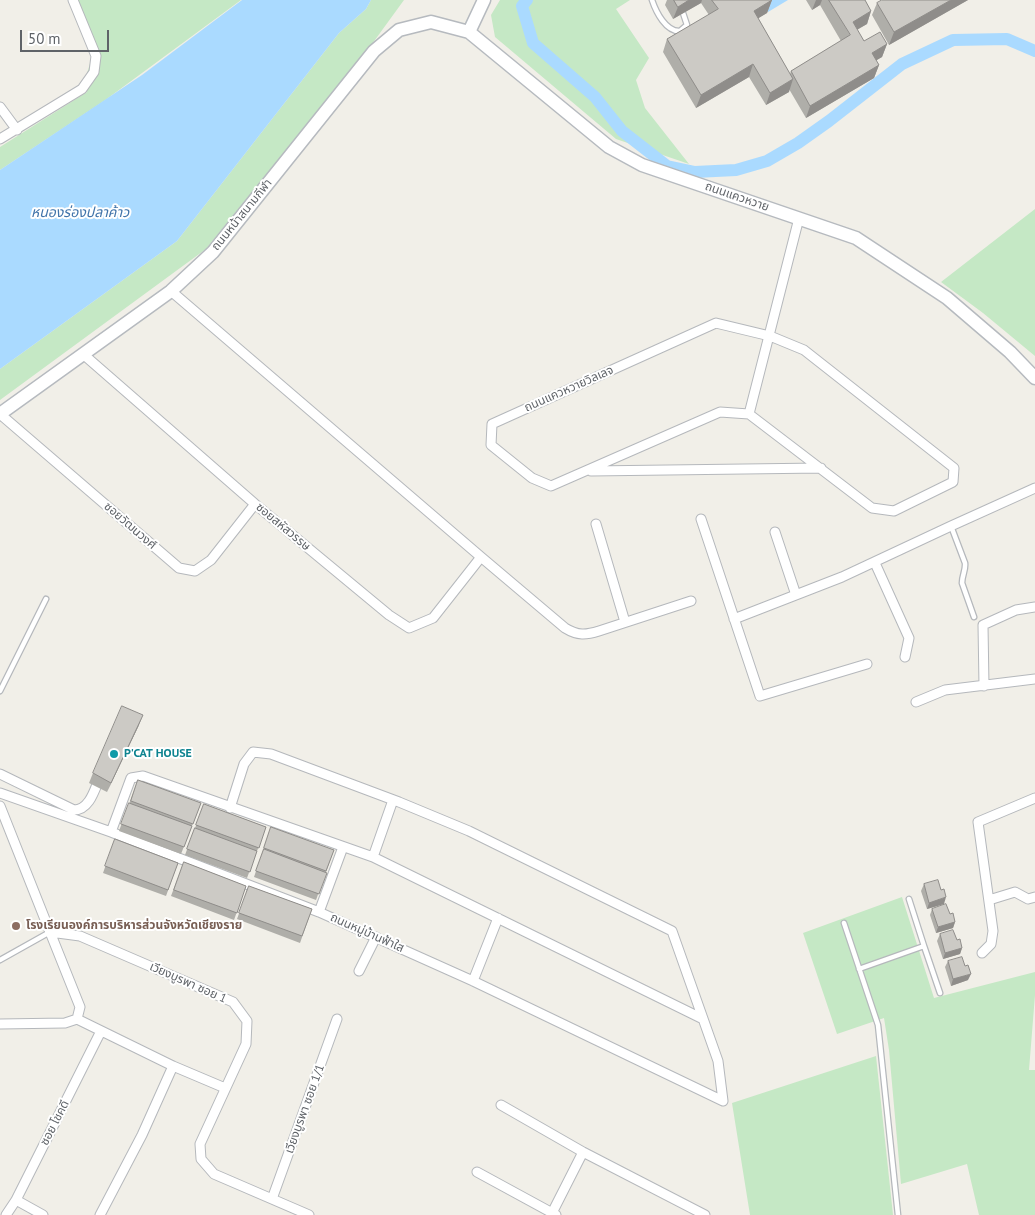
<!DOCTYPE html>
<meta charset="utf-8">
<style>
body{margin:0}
#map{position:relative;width:1035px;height:1215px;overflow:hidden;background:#f1efe8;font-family:"PT Sans",sans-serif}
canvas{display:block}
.scale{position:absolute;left:20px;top:30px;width:89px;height:22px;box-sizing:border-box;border:2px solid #5f6368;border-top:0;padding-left:6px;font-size:15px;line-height:18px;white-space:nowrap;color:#5f6368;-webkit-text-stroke:4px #fff;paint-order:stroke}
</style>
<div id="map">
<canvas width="1035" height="1215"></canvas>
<div class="scale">50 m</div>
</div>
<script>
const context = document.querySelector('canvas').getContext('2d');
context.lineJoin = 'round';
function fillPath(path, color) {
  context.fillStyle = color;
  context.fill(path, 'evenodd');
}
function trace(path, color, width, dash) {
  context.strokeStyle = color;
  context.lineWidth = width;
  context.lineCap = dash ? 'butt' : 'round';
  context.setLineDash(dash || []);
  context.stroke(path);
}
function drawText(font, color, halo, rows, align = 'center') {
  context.font = font + ' "PT Sans","Noto Sans Thai",sans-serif';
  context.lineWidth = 4;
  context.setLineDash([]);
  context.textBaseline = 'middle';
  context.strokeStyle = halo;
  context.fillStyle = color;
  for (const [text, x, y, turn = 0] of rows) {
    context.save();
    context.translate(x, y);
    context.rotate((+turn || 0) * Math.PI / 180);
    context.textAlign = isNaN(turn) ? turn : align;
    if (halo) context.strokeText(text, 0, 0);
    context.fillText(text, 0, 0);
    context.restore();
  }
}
fillPath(new Path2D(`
 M72,0H241L104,101L0,170V147L87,92L82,89L94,51Z
 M371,0H404L372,44L206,249L0,400V369L177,241L339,33L366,9Z
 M500,0H630L616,9L649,58L636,80L645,108L689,164L616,139L495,37L491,15Z
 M1035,209V356L983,313L941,282Z
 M902,897L934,998L1035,972V995L1029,1070H1035V1215H979L967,1164L901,1184L889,1050L884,1018L837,1034L803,933Z
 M876,1056L893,1215H750L732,1103Z`), '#c5e8c5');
fillPath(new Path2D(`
 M242,0H371L366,9L339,33L177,241L0,369V170L142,75Z
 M761,0H788L768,12Z`), '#aadaff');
trace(new Path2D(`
 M527,0L522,6L533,43L595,97L622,131L667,166L695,172L736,170L767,161L798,143L829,121L902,64L953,40L1007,39L1035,51`), '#aadaff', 12);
const lane = new Path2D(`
 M652,0C656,12 666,32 680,31L687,25L683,13
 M951,526L965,563C966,570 962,575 962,583L974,617
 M0,691L46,599
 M844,923L878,1025L898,1215
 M924,946L940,993
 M0,960L50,932
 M859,969L924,946L909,899`);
const street = new Path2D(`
 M0,107L17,130
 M0,139L82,89L94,72L96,56L94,51L73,0
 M171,291L481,557L565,628C578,636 586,635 599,631L691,601
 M716,323L770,336L804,350L954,468L953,482L894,511L872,508L749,414L720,412L551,486L532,478L491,445L492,424Z
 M83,354L255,504L389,615L409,628L433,618L481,557
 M0,414L179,568L195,571L211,560L255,504
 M749,414L799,218
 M591,471L821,468
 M701,519L760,696L867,664
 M596,524L625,622
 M775,532L796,595
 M875,563L909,638L905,657
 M734,619L842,577L951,526L1035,488
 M984,686L983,625L1016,610L1035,607
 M916,702L945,690L1035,679
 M0,774L74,810C90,810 95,788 100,777
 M0,793L111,832L319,912L473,981L723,1101
 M0,806L50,932L80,936L233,1002L247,1021L246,1044L200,1144L201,1159L214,1174L309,1215
 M230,808L244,764L253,752L271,754L399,802L469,831L672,931L718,1061L723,1101
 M111,832L131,778L143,776L373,857L703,1019
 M373,857L393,800
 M989,900L1015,892L1028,899L1035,897
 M319,912L343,847
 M982,953L991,944L993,931L978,822L1035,798
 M359,971L376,937
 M473,981L498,918
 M77,1019L173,1066L225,1088
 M0,1024L65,1023L77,1019L80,1007L50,932
 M501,1105L583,1152L705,1215
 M477,1172L556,1215
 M272,1199L337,1019
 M16,1200L43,1215
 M6,1215L16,1200L101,1031
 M100,1215L142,1135L173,1066
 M551,1215L583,1152`);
const secondary = new Path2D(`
 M484,0L469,32L609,147L642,165L856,238L947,298L1010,352L1035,378
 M0,414L171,291L213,252L374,51L399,30L431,22L469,32`);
trace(lane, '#b5b8bc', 7);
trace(street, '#b5b8bc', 11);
trace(secondary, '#b6babf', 15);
trace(lane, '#fff', 4.5);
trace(street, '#fff', 9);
trace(secondary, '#fff', 12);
fillPath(new Path2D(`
 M667,0H772L767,13L758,18L790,74L791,71L841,41L820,5L812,10L806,0H865L871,11L867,24L857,30L864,41L887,44L882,57L876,60L879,65L874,78L806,118L789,89V92L766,105L749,77L696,108L663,52L667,39L709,15L701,3L673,19L665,5Z
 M968,0L889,45L872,15L877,3Z
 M139,725L107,792L89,783L93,773Z
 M138,780L201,803L181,854L119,831Z
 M204,804L266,827L247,878L185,855Z
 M271,827L334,850L316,900L254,877Z
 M115,839L178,863L166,896L103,873Z
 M184,862L246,886L234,920L171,896Z
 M924,884L944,904L927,909L921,891Z
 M249,886L312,909L300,943L237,919Z
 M932,909L950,914L955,922L953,928L936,933L930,915Z
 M940,934L957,940L962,948L960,954L943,959L937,941Z
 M948,961L968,980L951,986L945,967Z`), '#afaea9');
fillPath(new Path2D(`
 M689,0H702L701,3L673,19L678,7Z
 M772,0L767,13L749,24L754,11Z
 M816,0H822L820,5L812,10Z
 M951,0H968L889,45L894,32Z
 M871,11L867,24L849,34L853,22Z
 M887,44L882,57L867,66L872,53Z
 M753,64L749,77L696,108L701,95Z
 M879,65L874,78L806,118L810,106Z
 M793,79L789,92L766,105L770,93Z
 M143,715L139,725L107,792L111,783Z
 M946,897L944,904L927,909L929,903Z
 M955,922L953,928L936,933L938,927Z
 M962,948L960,954L943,959L945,953Z
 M971,974L968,980L951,986L953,979Z`), '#8f8d8a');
const building = new Path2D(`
 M674,0H689L678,7Z
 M712,0H772L754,11L793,79L770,93L753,64L701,95L667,39L718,9Z
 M829,0H865L871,11L853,22L864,41L880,32L887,44L872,53L879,65L810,106L791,71L850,35Z
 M882,0H951L894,32L877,3Z
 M122,706L143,715L111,783L93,773Z
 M138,780L201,803L193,824L131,801Z
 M129,803L192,826L184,847L121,824Z
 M204,804L266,827L259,848L196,825Z
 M271,827L334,850L326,871L264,848Z
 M195,828L257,851L250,872L187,849Z
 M115,839L178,863L168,890L105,866Z
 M264,849L327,873L319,894L256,871Z
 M184,862L246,886L237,913L174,890Z
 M938,880L941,890L944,889L946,897L929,903L924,884Z
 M249,886L312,909L302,936L239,913Z
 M946,904L950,914L953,913L955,922L938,927L932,909Z
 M953,930L957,940L960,939L962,948L945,953L940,934Z
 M962,957L965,966L968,965L971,974L953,979L948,961Z`);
fillPath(building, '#cccac5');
trace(building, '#8f8d8a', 1);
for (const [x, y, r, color] of [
 [114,754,5,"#0f9aa8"],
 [16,926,5,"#8d6e63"]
]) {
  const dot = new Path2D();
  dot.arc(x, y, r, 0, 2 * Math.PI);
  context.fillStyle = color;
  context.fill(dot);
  trace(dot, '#fff', 2);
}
drawText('12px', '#5f6368', '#fff', [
 ["ถนนแควหวาย",737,197,19],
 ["ถนนหน้าสนามกีฬา",242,215,-51],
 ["ถนนแควหวายวิลเลจ",569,389,-24],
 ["ซอยวัฒนวงศ์",130,526,41],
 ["ซอยสหัสวรรษ",283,527,40],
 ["ถนนหมู่บ้านฟ้าใส",367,933,24],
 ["เวียงบูรพา ซอย 1",188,983,24],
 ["เวียงบูรพา ซอย 1/1",305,1109,-70],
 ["ซอย โชคดี",55,1123,-63]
]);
drawText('bold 12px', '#0d838f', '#fff', [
 ["P'CAT HOUSE",124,754]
], 'left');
drawText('bold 12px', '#785e54', '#fff', [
 ["โรงเรียนองค์การบริหารส่วนจังหวัดเชียงราย",26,926]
], 'left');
drawText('italic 14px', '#4174aa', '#fff', [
 ["หนองร่องปลาค้าว",80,213]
]);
</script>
